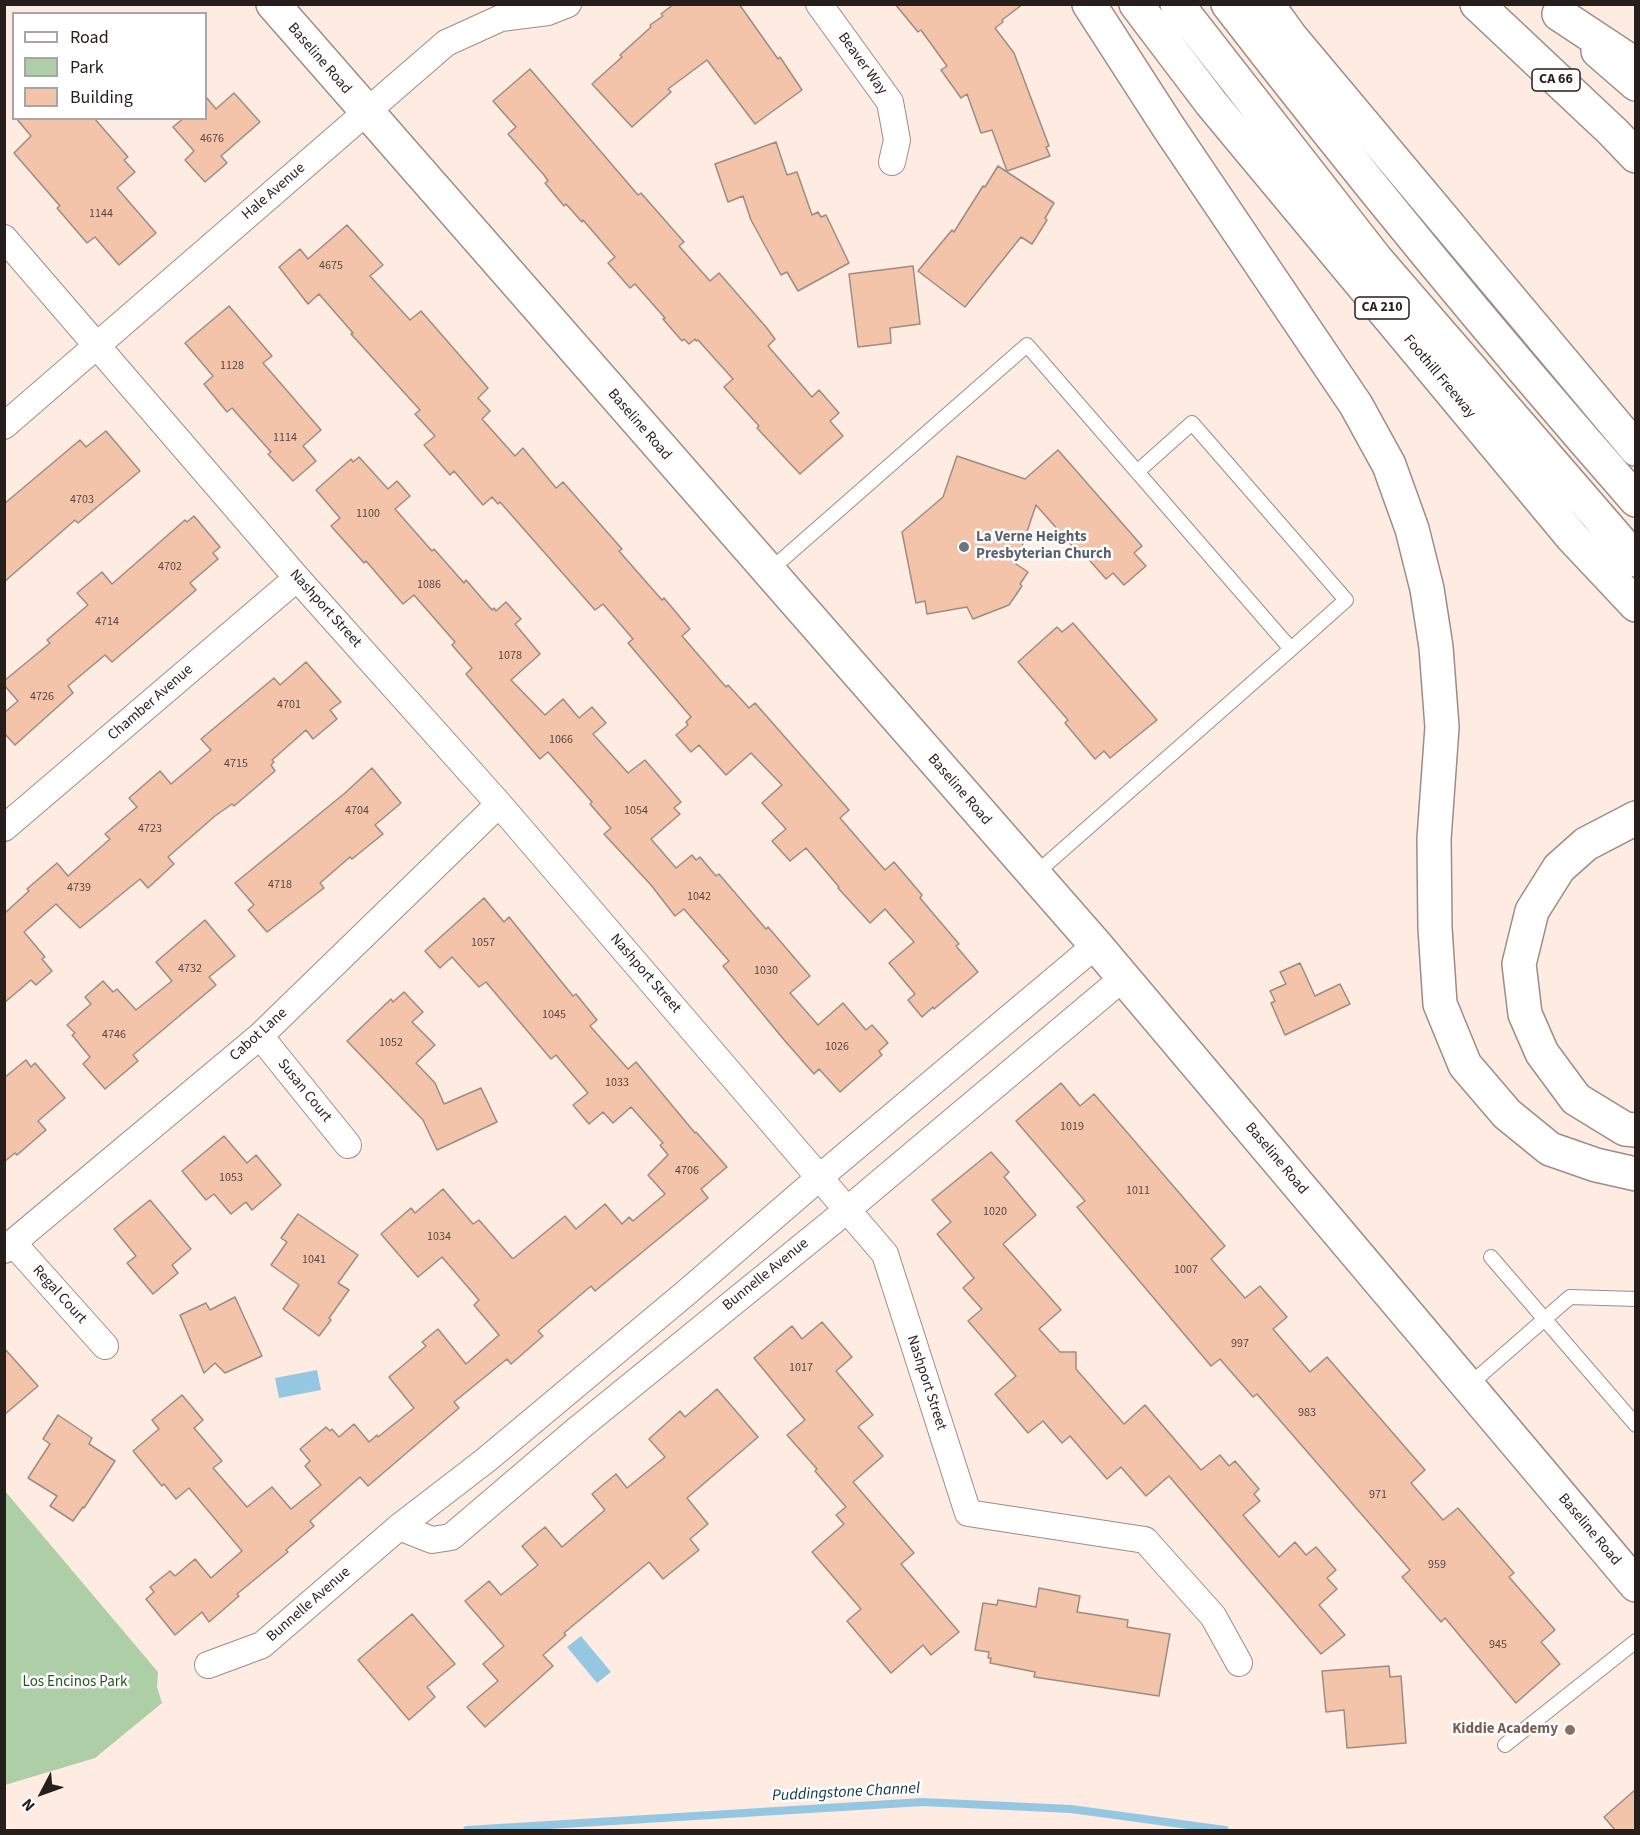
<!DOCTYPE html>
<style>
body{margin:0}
#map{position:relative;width:1640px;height:1835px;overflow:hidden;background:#feece2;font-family:"Source Sans 3",sans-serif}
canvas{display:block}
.frame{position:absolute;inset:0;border:6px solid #251e1b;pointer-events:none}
.legend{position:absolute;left:12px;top:12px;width:195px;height:108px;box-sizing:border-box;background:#fff;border:2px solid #a8a5a4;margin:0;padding:8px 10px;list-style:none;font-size:18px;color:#251e1b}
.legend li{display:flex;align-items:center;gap:12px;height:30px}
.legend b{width:30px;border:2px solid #a8a5a4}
.north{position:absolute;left:12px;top:1763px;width:60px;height:60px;-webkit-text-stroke:4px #fff;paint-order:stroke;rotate:229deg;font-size:16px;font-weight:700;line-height:24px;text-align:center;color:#251e1b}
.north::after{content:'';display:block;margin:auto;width:21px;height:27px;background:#251e1b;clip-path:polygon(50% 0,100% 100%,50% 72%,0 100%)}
</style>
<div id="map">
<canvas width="1640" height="1835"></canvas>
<div class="frame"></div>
<ul class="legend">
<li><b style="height:8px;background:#fff"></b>Road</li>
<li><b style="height:16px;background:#adcea7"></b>Park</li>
<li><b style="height:16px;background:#f4c4aa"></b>Building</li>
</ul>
<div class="north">N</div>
</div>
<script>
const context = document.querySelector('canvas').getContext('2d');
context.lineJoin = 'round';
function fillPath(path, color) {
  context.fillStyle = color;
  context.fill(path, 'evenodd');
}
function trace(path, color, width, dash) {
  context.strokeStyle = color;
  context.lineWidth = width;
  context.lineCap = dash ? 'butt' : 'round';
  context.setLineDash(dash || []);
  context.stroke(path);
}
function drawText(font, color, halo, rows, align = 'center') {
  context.font = font + ' "Source Sans 3",sans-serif';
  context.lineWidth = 5;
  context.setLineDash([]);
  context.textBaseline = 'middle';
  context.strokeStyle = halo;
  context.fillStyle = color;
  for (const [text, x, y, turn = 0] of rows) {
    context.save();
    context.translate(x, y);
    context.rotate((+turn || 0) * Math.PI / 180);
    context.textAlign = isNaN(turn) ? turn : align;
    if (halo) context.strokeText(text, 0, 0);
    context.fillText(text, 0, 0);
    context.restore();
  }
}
fillPath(new Path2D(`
 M5,1491L158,1672L157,1687L162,1703L95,1758L5,1785Z`), '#adcea7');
fillPath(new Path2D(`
 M317,1370L321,1390L279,1398L275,1378Z
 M581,1636L611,1672L597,1683L567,1647Z`), '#95c7e2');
trace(new Path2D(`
 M467,1830L923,1802L1071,1809L1225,1830`), '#95c7e2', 8);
const building = new Path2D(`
 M674,4H739L778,59L780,57L802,90L755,124L707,60L668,89L671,92L632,127L592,84L622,57L620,55L651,27L650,25L663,16L661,14Z
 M895,4H1023L1002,20L1003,22L995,28L1014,53L1049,146L1046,147L1050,156L1007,171L992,130L981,133L967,94L961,98L941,70L947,66L921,30L918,32Z
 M530,69L638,195L641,193L684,242L679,246L710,281L719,273L766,327L775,339L768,346L812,397L819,390L839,413L830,421L843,436L800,474L757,428L759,426L724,387L733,379L698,340L696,341L695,339L689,344L684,339L682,341L663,319L665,318L635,284L630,288L608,263L615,257L583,220L582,222L566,204L564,206L545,183L548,181L544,175L508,134L516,127L493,101Z
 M234,93L260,122L221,156L227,163L205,182L185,160L194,151L173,127L184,118H206V97L216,109Z
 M16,118H94L128,157L124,160L135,172L117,188L156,233L119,265L95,237L87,243L57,208L60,206L14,153L31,136Z
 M776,142L787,175L797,172L812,215L818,212L821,217L826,215L849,263L798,291L787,272L781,275L751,220L743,196L728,202L715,164Z
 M998,166L1054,203L1045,218L1047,220L1032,244L1021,237L965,307L918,271L952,230L954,232L983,186L985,187Z
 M347,225L383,265L370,276L410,320L421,311L488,388L478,398L490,411L482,419L515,456L523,448L556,488L563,482L622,549L619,551L662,600L664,598L690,629L682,636L726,687L728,685L749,708L755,703L849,810L840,818L885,870L894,862L922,895L920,898L959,944L956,946L978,972L934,1009L933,1007L922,1017L908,1000L915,994L889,963L914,942L885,909L870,923L838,888L839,887L806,848L790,861L772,841L786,829L762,803L782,785L751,753L726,775L699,745L691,752L676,735L688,725L686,722L691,717L628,643L633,639L603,604L595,610L500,502L498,504L492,497L483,505L454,471L450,475L424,445L435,436L415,414L420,410L351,334L353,333L319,294L308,304L279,267L300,249L308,259Z
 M913,266L920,324L890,328L891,343L858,347L849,274Z
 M229,306L272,356L263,363L321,430L303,446L316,461L293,481L268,454L271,452L232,408L227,412L204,384L213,376L185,343Z
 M106,431L140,471L78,523L75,520L4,582V504L80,440L86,447Z
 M1058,450L1142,546L1134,553L1146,566L1124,585L1113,573L1106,579L1077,546L1074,548L1036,505L1016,564L1028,572L1020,584L1022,586L1009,605L973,619L967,607L927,614L925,601L916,603L902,532L943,497L957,456L1025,479Z
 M359,457L388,489L397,481L410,496L395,509L432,551L434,549L464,583L466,580L492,610L494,608L496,611L506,602L521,619L515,624L540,654L511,680L545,715L563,699L579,718L592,707L606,723L593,734L628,773L645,760L681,802L674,808L680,814L651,839L676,868L692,855L696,860L700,857L716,876L719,874L766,929L768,927L810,976L790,993L818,1025L843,1003L866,1030L872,1025L888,1043L879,1051L882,1055L840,1092L819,1069L814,1074L785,1041L723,966L729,961L684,909L675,916L651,885L604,834L611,828L590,804L592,802L548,752L540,759L466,674L472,668L452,645L455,642L414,595L403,604L366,561L364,563L331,526L340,518L316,490L351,459L353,462Z
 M194,516L220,547L213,553L218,559L190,583L196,590L112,662L105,655L68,686L73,693L15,745L4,733V713L18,701L4,685V681L50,643L47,640L88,605L77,593L102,572L112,584L185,520L187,522Z
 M1073,623L1157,720L1110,758L1104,751L1095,759L1065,723L1068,720L1018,662L1057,627L1062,632Z
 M306,662L341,702L330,710L337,719L313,739L306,730L272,760L274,762L271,765L275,771L234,806L232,804L215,816L168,857L174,864L148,888L140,879L80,928L56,904L24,932L45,957L42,959L52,971L36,985L31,980L4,1003V910L6,912L29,891L27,889L57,863L68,876L110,839L105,834L137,807L129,798L160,771L171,784L211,750L201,739L274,678L280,685Z
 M372,768L401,803L375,825L383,834L352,859L350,857L320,883L324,888L267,932L248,910L254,905L235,883L345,793Z
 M484,898L504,922L509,917L573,996L576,994L597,1020L590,1026L628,1069L636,1062L695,1133L696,1132L727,1167L701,1189L708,1198L595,1291L591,1286L538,1331L543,1336L511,1364L507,1359L454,1402L459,1408L368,1486L360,1477L310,1521L314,1526L286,1550L288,1552L237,1594L239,1596L209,1622L202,1612L175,1635L146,1599L154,1592L150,1587L170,1571L175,1576L195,1559L211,1578L242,1551L189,1488L176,1499L164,1484L162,1486L133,1451L159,1429L152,1420L182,1395L203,1420L194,1428L222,1461L213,1468L247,1507L272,1487L291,1509L321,1485L305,1466L310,1461L300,1449L326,1427L330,1431L332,1429L339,1437L354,1424L369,1442L377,1435L378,1437L414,1408L389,1377L426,1346L422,1342L438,1329L466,1364L499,1335L474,1305L479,1300L442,1257L418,1277L381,1234L411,1208L415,1213L443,1189L473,1224L479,1220L512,1258H514L565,1216L576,1229L605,1204L622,1224L629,1217L633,1221L665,1194L648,1175L668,1155L660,1145L663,1143L631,1107L613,1123L603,1112L589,1124L573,1105L588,1093L556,1055L551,1059L486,982L479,987L452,957L440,968L425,951Z
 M205,920L235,956L209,977L216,985L133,1055L138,1061L105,1089L83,1064L90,1057L72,1035L75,1033L67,1025L91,1004L85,997L103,981L113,992L117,989L136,1010L172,981L156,962Z
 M1300,963L1315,996L1340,984L1350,1004L1285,1035L1271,1003L1275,1001L1270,991L1286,984L1280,972Z
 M404,992L423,1012L412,1022L435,1045L416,1063L435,1083L444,1104L481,1088L497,1122L437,1150L423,1120L347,1041L391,999L393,1002Z
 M26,1060L31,1067L35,1063L65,1098L38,1121L46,1130L17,1155L15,1153L4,1162V1078Z
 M1061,1083L1080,1106L1094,1094L1225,1246L1211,1259L1245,1298L1260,1286L1287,1317L1273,1329L1310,1372L1327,1357L1425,1470L1411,1483L1443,1520L1458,1508L1514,1573L1509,1577L1555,1630L1541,1642L1560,1664L1516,1703L1445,1618L1441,1622L1402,1577L1410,1570L1257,1394L1253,1397L1220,1359L1211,1366L1077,1207L1085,1201L1016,1121Z
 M224,1136L247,1163L256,1155L281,1185L252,1210L246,1202L231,1214L214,1194L206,1200L182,1171Z
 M991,1152L1009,1172L1004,1177L1036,1215L1003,1244L1061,1310L1039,1329L1060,1352H1076V1369L1124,1424L1145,1405L1201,1470L1220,1455L1229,1466L1235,1461L1259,1489L1254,1494L1260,1501L1243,1515L1279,1557L1295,1542L1306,1555L1316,1547L1336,1570L1327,1578L1337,1589L1319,1605L1345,1635L1321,1654L1169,1476L1146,1496L1121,1467L1107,1479L1070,1436L1062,1443L1043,1421L1028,1433L995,1394L1016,1376L968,1321L982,1309L963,1288L974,1278L937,1234L951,1222L932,1200Z
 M150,1200L191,1249L172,1265L178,1273L153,1294L127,1263L136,1256L114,1229Z
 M298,1214L358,1255L338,1283L349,1290L329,1318L331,1320L319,1336L283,1309L299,1285L271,1265L287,1242L281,1238Z
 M235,1297L262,1356L225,1373L215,1363L204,1373L180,1315L206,1303L210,1310Z
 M822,1322L852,1357L836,1371L873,1415L858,1427L883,1456L853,1482L914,1553L901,1564L959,1632L931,1655L923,1645L891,1673L847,1621L861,1609L812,1552L844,1524L836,1515L846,1507L815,1471L817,1469L787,1435L805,1420L754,1358L792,1326L802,1339Z
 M4,1348L38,1386L4,1415Z
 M717,1389L758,1437L687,1498L708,1524L690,1539L699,1550L663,1579L649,1562L564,1633L566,1635L543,1655L553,1666L485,1727L467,1707L498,1681L483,1664L504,1646L465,1601L489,1581L501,1595L538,1565L522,1546L545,1527L562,1547L605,1510L592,1494L616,1474L627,1488L643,1475L665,1457L649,1439L680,1411L685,1417Z
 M58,1415L92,1438L89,1444L115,1461L84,1508L83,1507L73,1521L50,1506L57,1496L28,1478L50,1444L43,1439Z
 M1039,1588L1080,1596L1077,1612L1128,1620L1127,1627L1170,1634L1159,1696L1034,1677L1035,1672L990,1663L991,1658H988L989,1652L975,1650L983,1603L997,1605L998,1600L1036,1607Z
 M412,1614L455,1664L427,1687L435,1697L409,1720L358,1660Z
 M1389,1666L1390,1677L1401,1676L1406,1743L1347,1748L1344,1710L1326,1712L1322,1671Z
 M1635,1790V1830H1615L1604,1817Z`);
fillPath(building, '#f4c4aa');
trace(building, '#9d8c83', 1.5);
const service = new Path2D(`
 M1137,472L1192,423L1346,600L1291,649
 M768,572L1027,345L1291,649L1034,875
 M1491,1257L1636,1425
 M1468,1386L1570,1297L1636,1299
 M1505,1745L1636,1641`);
const minor = new Path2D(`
 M819,4L890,102L897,140L892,162
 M4,238L297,578L499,804L885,1254L968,1513L1145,1540L1213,1616L1239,1663
 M4,426L446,43L501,18L548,12L568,4
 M4,828L297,578
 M260,1036L348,1145
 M13,1243L105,1346
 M4,1250L260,1036L499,804
 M399,1527L432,1540L451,1537L579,1428L847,1210L1123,978
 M208,1665L262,1645L399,1527L486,1460L687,1292L820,1177L1096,945`);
const primary = new Path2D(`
 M273,4L1096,945L1636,1585
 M1477,4L1613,132L1636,156
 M1598,51L1636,84`);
const motorway = new Path2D(`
 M1089,4L1169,128L1356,405L1389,465L1412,529L1427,589L1436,647L1442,727L1434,839L1435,928L1440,1004L1465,1065L1507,1114L1550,1149L1596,1165L1636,1174
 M1136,4L1211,103L1572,537L1636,605
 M1177,4L1376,259L1636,560
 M1228,4C1359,174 1495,339 1636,500
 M1267,4L1290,36L1636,449
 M1559,14L1636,65
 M1636,818L1586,844L1559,868L1532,911L1519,964L1525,1014L1542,1053L1576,1099L1625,1129L1636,1130`);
trace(service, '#9e8d84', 16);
trace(minor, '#9e8d84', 28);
trace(primary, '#9e8d84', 36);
trace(motorway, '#9e8d84', 36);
trace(service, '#fff', 14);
trace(minor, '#fff', 26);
trace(primary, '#fff', 33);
trace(motorway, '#fff', 33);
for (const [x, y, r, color] of [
 [964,547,6,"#6b7280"],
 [1570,1730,6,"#8d6e63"]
]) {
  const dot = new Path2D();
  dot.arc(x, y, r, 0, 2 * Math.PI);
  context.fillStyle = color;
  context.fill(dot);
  trace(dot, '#fff', 2);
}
drawText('12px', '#59483f', null, [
 ["4676",212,139],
 ["1144",101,214],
 ["4675",331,266],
 ["1128",232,366],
 ["1114",285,438],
 ["4703",82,500],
 ["1100",368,514],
 ["4702",170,567],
 ["1086",429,585],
 ["4714",107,622],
 ["1078",510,656],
 ["4726",42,697],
 ["4701",289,705],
 ["1066",561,740],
 ["4715",236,764],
 ["4704",357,811],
 ["1054",636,811],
 ["4723",150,829],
 ["4718",280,885],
 ["4739",79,888],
 ["1042",699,897],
 ["1057",483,943],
 ["4732",190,969],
 ["1030",766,971],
 ["1045",554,1015],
 ["4746",114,1035],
 ["1052",391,1043],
 ["1026",837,1047],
 ["1033",617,1083],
 ["1019",1072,1127],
 ["4706",687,1171],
 ["1053",231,1178],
 ["1011",1138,1191],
 ["1020",995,1212],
 ["1034",439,1237],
 ["1041",314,1260],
 ["1007",1186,1270],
 ["997",1240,1344],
 ["1017",801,1368],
 ["983",1307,1413],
 ["971",1378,1495],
 ["959",1437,1565],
 ["945",1498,1645]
]);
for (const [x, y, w] of [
 [1556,80,48],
 [1382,308,54]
]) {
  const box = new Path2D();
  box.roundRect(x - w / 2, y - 11, w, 22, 4.5);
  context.fillStyle = '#fff';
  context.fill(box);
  trace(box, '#251e1b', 1.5);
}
drawText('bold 14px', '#251e1b', null, [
 ["CA 66",1556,80],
 ["CA 210",1382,308]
]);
drawText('15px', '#251e1b', '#fff', [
 ["Baseline Road",319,59,49],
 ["Beaver Way",862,64,54],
 ["Hale Avenue",274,192,-41],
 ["Foothill Freeway",1439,377,50],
 ["Baseline Road",639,425,49],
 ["Nashport Street",325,609,48],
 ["Chamber Avenue",151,703,-41],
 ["Baseline Road",959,790,49],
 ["Nashport Street",645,974,49],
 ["Cabot Lane",259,1035,-42],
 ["Susan Court",304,1091,51],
 ["Baseline Road",1276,1159,50],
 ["Bunnelle Avenue",766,1275,-39],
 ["Regal Court",59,1295,48],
 ["Nashport Street",926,1383,72],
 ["Baseline Road",1589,1530,50],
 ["Bunnelle Avenue",309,1605,-41]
]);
drawText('bold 15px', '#5b616d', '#fff', [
 ["La Verne Heights",976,538],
 ["Presbyterian Church",976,555]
], 'left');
drawText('15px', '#265320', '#fff', [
 ["Los Encinos Park",75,1683]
]);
drawText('bold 15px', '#785e54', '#fff', [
 ["Kiddie Academy",1558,1730]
], 'right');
drawText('italic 16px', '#0a3549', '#fff', [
 ["Puddingstone Channel",846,1793,-3]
]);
</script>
